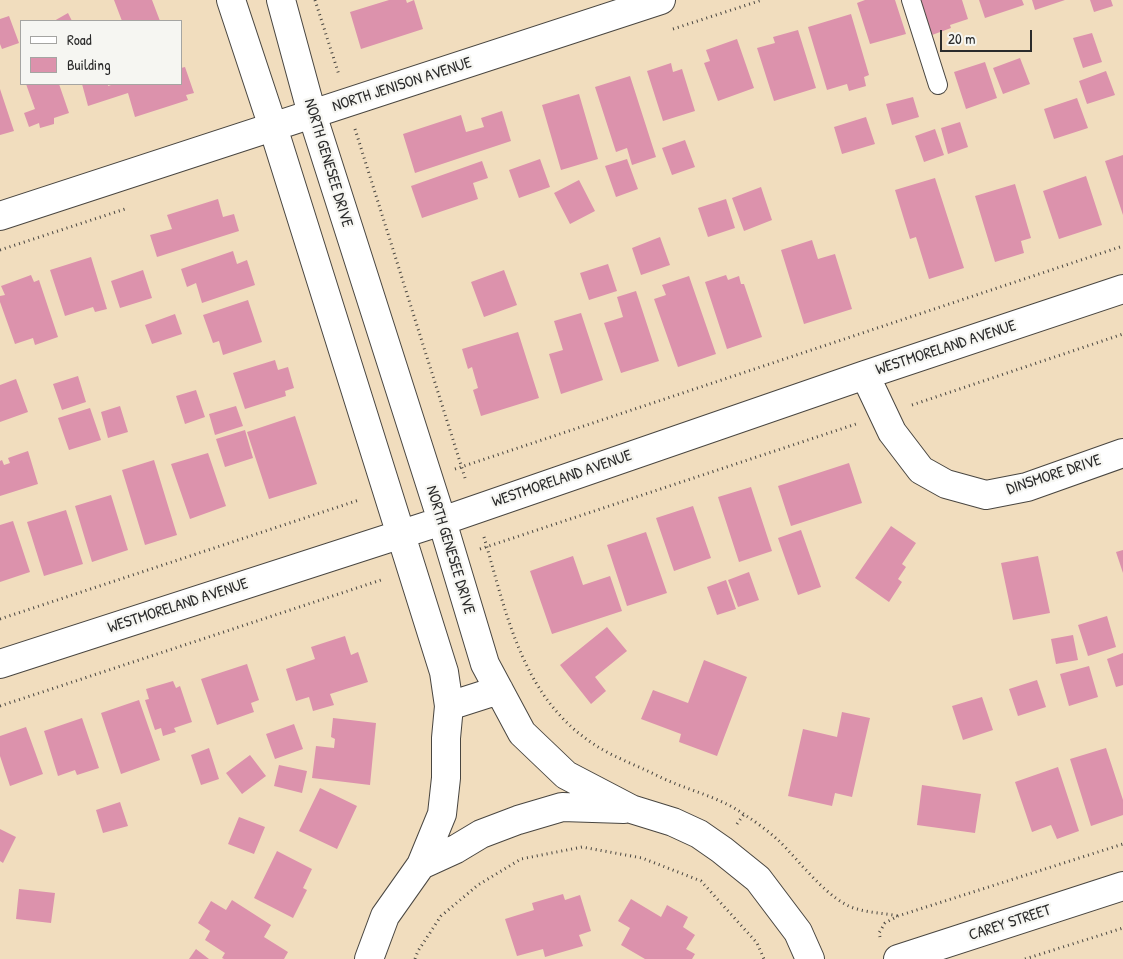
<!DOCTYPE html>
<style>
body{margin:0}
#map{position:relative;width:1123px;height:959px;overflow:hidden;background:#f1ddbe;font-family:"Patrick Hand",sans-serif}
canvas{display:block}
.legend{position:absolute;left:20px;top:20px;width:162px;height:65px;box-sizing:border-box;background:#f6f6f2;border:1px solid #a5a5a2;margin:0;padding:6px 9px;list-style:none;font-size:15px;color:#2b2b2b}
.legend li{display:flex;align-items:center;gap:10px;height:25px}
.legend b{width:25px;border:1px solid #a5a5a2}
.scale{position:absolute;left:940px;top:30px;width:92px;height:22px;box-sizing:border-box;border:2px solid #2b2b2b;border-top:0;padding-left:6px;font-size:15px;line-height:18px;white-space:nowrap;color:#2b2b2b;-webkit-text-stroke:4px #f6f6f2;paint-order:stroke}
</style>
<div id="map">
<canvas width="1123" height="959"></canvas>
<ul class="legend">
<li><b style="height:6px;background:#fff"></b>Road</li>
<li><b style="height:14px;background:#dc92ac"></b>Building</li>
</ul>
<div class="scale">20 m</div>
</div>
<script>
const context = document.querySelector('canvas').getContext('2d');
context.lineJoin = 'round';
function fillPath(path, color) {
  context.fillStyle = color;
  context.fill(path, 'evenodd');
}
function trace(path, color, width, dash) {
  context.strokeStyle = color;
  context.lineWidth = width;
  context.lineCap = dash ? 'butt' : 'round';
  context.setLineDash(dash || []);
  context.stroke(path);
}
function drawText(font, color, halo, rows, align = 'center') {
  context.font = font + ' "Patrick Hand",sans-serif';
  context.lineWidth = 4.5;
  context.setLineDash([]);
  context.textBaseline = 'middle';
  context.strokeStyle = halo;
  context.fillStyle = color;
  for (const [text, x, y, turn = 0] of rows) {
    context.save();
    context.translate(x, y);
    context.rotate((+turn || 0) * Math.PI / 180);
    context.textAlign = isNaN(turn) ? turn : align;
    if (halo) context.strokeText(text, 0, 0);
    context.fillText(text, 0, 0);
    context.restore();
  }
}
fillPath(new Path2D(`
 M114,0H152L160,21H122Z
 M389,0H406L407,3L414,0L423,29L361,49L350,12Z
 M865,0H895L906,34L870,44L857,3Z
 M921,0H962L968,19L950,25L951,28L932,35Z
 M979,0H1022L1024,5L985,18Z
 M1032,0H1065L1035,10Z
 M1090,0H1111L1113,6L1094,12Z
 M68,13L72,21H54Z
 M851,14L869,75L864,77L866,86L849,91L847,84L827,90L808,27Z
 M9,16L19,43L2,49L0,44V19Z
 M798,30L816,88L774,101L757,48L775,43L773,37Z
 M1092,33L1102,62L1083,68L1073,38Z
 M737,39L754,88L718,101L704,63L710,61L706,50Z
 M1020,58L1030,84L1003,94L993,68Z
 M985,62L997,98L966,109L954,72Z
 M671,63L673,72L682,69L695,111L663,121L647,71Z
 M185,67L194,93L186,95L188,100L135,117L128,93L88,106L82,84H108V86L114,84H181V68Z
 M1106,71L1115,95L1087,104L1079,81Z
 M630,76L656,157L632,165L627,148L616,152L595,87Z
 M26,84H59L69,113L54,118V124L40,128L39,123L29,127L24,113L35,109Z
 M0,89L14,131L0,135Z
 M579,94L598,159L561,170L542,105Z
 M913,97L919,117L892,125L886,104Z
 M1077,98L1088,128L1054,139L1044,109Z
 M502,111L511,141L415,173L403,134L461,115L466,132L484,127L481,118Z
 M866,117L875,144L842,154L834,127Z
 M960,122L968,147L948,154L941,128Z
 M935,129L944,155L924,162L915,136Z
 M685,140L695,167L672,175L662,148Z
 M1123,155V215L1105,161Z
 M540,159L550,187L519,198L509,170Z
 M627,159L638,189L616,197L605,166Z
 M482,161L488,178L473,183L478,199L422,218L411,186Z
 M1086,176L1102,225L1059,239L1043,191Z
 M935,178L964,268L929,279L916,237L910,239L895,190Z
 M579,180L595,211L570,224L554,193Z
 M1015,184L1031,238L1021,241L1024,253L995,262L975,196Z
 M761,187L772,220L744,231L732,198Z
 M218,199L223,217L234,214L239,231L157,257L150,235L172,229L167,215Z
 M726,199L735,228L708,237L698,208Z
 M660,237L670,265L641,275L632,248Z
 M812,240L818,259L835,254L852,309L804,324L781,250Z
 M233,251L237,264L247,260L255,285L202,303L196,283L187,287L181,269Z
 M91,257L107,309L95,312L93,307L65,316L50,270Z
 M608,264L617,291L589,300L580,273Z
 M143,270L152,298L120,308L111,281Z
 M504,270L517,305L484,317L471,282Z
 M31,275L34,282L39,280L58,337L35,345L33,338L15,344L0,302V296L5,295L1,286Z
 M726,275L728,280L739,276L741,284H744L762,337L727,349L705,282Z
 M689,276L716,354L678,367L654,299L666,295L662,285Z
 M636,291L659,361L621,373L604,323L623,317L617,297Z
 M248,300L262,342L223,355L219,341L213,343L203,315Z
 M581,313L603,380L561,394L549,354L563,350L554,321Z
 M175,314L182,334L152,344L145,325Z
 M518,332L539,398L481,416L473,390L478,388L472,367L468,369L462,349Z
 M275,360L278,370L288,367L294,388L285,391L286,396L245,409L233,373Z
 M78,376L86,402L62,410L53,384Z
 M16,379L28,412L0,422V385Z
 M196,390L205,417L185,424L176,396Z
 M120,406L128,432L108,438L101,412Z
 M236,406L243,426L215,435L209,414Z
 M90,408L101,440L69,450L58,418Z
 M295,416L317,484L269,499L247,432Z
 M245,430L253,458L225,467L216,439Z
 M28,451L38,484L0,496V461L2,460L4,465L10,463L8,458Z
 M208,453L226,506L190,519L171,464Z
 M154,460L177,535L145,545L122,470Z
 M849,463L862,503L791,526L778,486Z
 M751,487L772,551L739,562L718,497Z
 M111,495L128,550L92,562L75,506Z
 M693,506L711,558L674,571L656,518Z
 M66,510L83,564L44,576L27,522Z
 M13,521L30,572L0,582V525Z
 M891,526L916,543L902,564L906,567L898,579L902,582L889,602L855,578Z
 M801,530L821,587L798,595L778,538Z
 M646,532L667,593L627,606L607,545Z
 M1123,550V573L1116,552Z
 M573,556L583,585L610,576L622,611L552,634L530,571Z
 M1038,556L1050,613L1013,620L1001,563Z
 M749,572L759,600L738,607L728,580Z
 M726,580L736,609L717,615L707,587Z
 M1107,616L1116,647L1088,656L1078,625Z
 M607,627L627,651L595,677L606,691L591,704L560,665Z
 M1073,635L1078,660L1056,664L1051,639Z
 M345,636L351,655L358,652L368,682L330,694L334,705L313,711L309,697L296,701L286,669L315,659L311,647Z
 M1123,653V685L1116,687L1107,659Z
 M704,660L747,677L717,756L679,742L681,734L641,719L653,690L688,703Z
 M247,664L259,700L251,703L254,712L217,725L201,679Z
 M1089,666L1098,697L1069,706L1060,674Z
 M1037,680L1046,707L1018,716L1009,689Z
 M173,681L176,688L180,686L192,722L174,728L176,732L163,736L161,728L155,730L145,700L149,699L146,689Z
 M982,697L993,730L963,740L952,706Z
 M139,700L160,760L121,774L101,713Z
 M842,712L870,718L852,797L835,793L832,806L788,796L803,729L837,737Z
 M82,718L99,768L77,775L75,770L58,776L44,731Z
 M333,718L376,723L370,785L312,778L316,746L334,748L335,739L331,737Z
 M294,724L303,749L275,759L266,734Z
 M26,727L43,774L10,786L0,756V736Z
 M209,748L219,779L201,785L191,755Z
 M1106,748L1123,800V815L1091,826L1070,759Z
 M250,755L266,776L242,794L226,773Z
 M279,765L307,771L302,793L274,786Z
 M1058,767L1079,831L1057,839L1051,825L1032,832L1015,782Z
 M922,785L981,794L975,833L917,825Z
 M320,788L357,806L337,849L299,831Z
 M120,802L128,826L103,833L96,810Z
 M239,817L265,827L254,854L228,844Z
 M0,829L16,837L3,863L0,861Z
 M277,851L312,869L303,888L307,890L293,918L254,898Z
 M19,889L55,893L51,923L16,919Z
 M563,894L565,900L580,895L591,931L579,935L583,946L545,957L543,949L517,956L505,919L534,910L532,903Z
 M631,899L661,917L667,905L688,917L683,927L695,935L686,949L695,954L692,959H645L621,945L630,928L618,921Z
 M232,900L271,925L264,937L288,952L284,959H224L222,958L225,953L205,940L210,931L198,923L211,901L226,910Z
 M196,949L209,959H189Z`), '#dc92ac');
const lane = new Path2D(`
 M911,0L938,85`);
const street = new Path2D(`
 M231,0L273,127L444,672L449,706L446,738V778L442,814L421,865
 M281,0L312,114L442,521L485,664L522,733L566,775L631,809L673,822L699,834L722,850L758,879L798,932L810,959
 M0,216L661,0
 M865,375L892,432L921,470L946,484L986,495L1027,487L1123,453
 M0,664L442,521L865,375L1123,289
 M449,706L499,690
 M369,959L385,916L421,865L456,849L481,834L518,820L562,807L624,809
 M898,959L1123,886`);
trace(lane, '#494641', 20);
trace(street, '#494641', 30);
trace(new Path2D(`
 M315,0L339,75
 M673,29L762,0
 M355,129L466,481
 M0,250L125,209
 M912,405L1123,334
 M455,469L1123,246
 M484,537C507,615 522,698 595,745C613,757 636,765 656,775C685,790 719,796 745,815C756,822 768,831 778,840C799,860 829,902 857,909C870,913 884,913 898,916
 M480,549L856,424
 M0,619L359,500
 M0,706L384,579
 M737,824L744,814
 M880,937L879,933L885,923L898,916L1123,844
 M415,959L418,951L441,916L478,885L521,859L582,847L642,858L701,881L757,943L764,959
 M1025,959L1123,928`), '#494641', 3, [1, 4]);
trace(lane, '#fff', 18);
trace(street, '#fff', 28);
drawText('16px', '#2b2b2b', '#f6f6f2', [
 ["NORTH JENISON AVENUE",402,85,-18],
 ["NORTH GENESEE DRIVE",328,163,73],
 ["WESTMORELAND AVENUE",946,348,-18],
 ["DINSMORE DRIVE",1054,475,-18],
 ["WESTMORELAND AVENUE",562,479,-19],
 ["NORTH GENESEE DRIVE",450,550,73],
 ["WESTMORELAND AVENUE",178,606,-18],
 ["CAREY STREET",1010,923,-18]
]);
</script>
